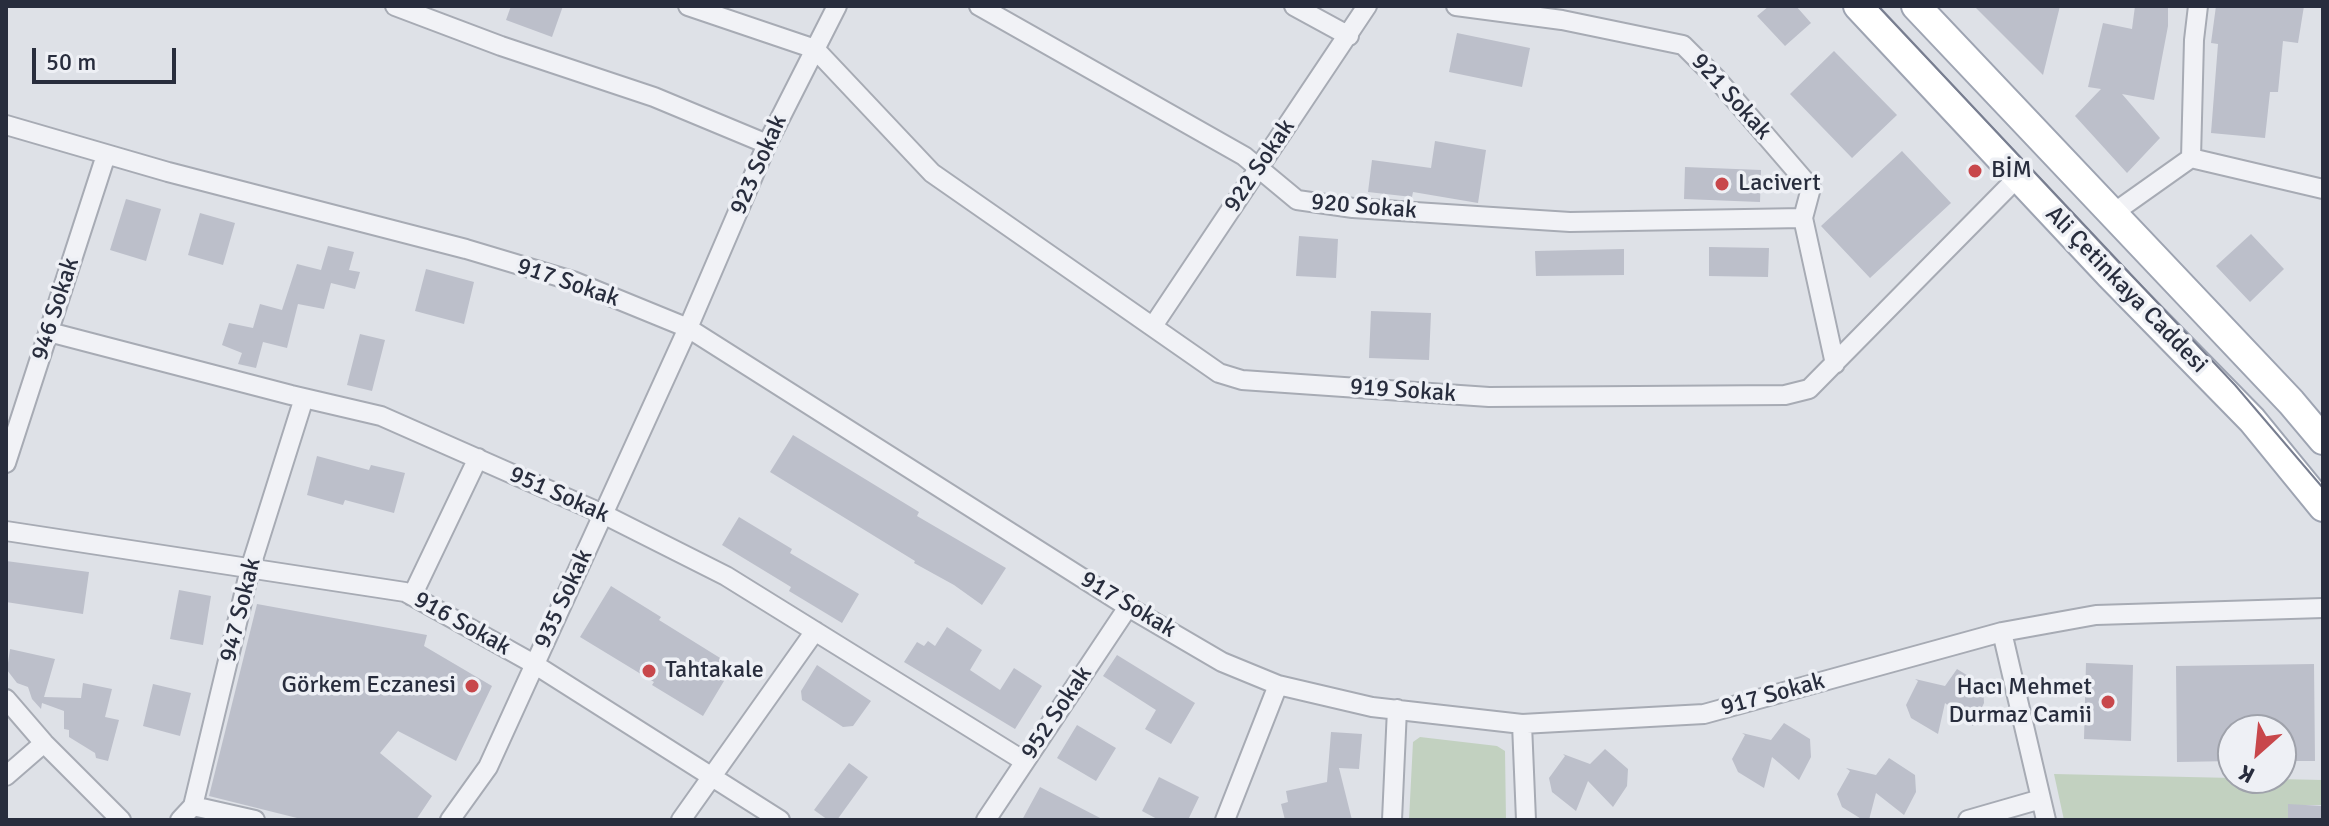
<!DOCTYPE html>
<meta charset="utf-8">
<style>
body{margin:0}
#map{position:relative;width:2329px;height:826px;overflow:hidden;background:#dee1e7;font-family:Signika,sans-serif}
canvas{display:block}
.frame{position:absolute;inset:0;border:8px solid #282d3d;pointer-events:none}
.north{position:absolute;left:2217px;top:714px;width:80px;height:80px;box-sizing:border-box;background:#eef0f5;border:2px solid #9fa2ab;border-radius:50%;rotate:207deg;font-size:22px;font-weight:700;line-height:32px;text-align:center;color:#282d3d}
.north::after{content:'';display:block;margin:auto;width:28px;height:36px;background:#c8474b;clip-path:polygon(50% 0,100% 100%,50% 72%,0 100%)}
.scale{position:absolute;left:32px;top:48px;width:144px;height:36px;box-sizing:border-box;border:4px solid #282d3d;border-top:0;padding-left:10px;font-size:24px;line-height:28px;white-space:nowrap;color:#282d3d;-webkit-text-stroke:6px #eef0f5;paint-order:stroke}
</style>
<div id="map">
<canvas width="2329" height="826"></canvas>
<div class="frame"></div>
<div class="north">K</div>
<div class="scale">50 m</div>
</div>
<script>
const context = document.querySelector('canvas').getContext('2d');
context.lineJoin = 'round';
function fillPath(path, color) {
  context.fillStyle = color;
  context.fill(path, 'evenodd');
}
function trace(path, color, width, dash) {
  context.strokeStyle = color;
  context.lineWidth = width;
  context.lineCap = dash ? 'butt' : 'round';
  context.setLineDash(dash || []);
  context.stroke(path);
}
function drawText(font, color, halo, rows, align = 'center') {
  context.font = font + ' Signika,sans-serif';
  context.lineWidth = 7;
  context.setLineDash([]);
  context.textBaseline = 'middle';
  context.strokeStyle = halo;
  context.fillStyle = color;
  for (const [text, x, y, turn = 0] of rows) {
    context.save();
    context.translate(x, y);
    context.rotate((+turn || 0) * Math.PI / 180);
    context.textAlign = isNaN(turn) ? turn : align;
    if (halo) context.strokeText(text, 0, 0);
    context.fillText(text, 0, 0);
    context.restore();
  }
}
fillPath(new Path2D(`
 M1420,737L1497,746L1505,751L1506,820H1409L1413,742Z
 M2054,774L2323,780V805H2289L2288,820H2064Z`), '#c2d1c0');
fillPath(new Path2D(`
 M511,6H563L552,37L506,20Z
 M1769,6H1796L1811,23L1785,46L1757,16Z
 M1974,6H2060L2043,75Z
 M2135,6H2168V26L2154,100L2122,94L2160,138L2127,173L2075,116L2101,89L2088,87L2103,23L2132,29Z
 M2216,6H2304L2298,43L2283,41L2278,92H2270L2265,138L2211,133L2218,44L2211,43Z
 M1457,33L1530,48L1522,87L1449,72Z
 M1834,51L1897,115L1852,158L1790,94Z
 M1435,141L1486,150L1478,203L1413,192L1412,197L1368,192L1372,160L1431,168Z
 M1902,151L1951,203L1870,278L1821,226Z
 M1685,167L1761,170L1760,202L1684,199Z
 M126,199L161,209L146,261L110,250Z
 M200,213L235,223L223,265L188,255Z
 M2251,234L2284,269L2250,302L2216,266Z
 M1299,236L1338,239L1336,278L1296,276Z
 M328,246L354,252L349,270L360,272L355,289L331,283L324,309L298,304L287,348L263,342L256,368L238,364L242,353L222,345L229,323L253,328L260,304L282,310L297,264L321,270Z
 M1709,247L1769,248L1768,277L1709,276Z
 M1624,249V275L1536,276L1535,251Z
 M426,269L474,282L464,324L415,311Z
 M1371,311L1431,313L1429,360L1369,358Z
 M360,334L385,340L372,391L347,385Z
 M793,435L919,512L917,516L1006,568L982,605L954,585L914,563L915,561L770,472Z
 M317,456L369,470L371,465L405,473L394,513L345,500L343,505L307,495Z
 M739,517L792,549L790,553L859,594L842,623L789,591L791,587L722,545Z
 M6,561L89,572L83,614L6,602Z
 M611,586L661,617L659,620L733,666L703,716L652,685L654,682L580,637Z
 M179,590L211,596L203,645L170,639Z
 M257,604L427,635L424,646L492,686L456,761L398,731L380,753L432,796L416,820H305L209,796Z
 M947,627L982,650L970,670L1000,690L1014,668L1042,686L1015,729L904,662L917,642L924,646L928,641L935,646Z
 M10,649L55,659L44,697L81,698L83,683L112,689L105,717L119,720L108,761L96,758L95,753L69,737V730L64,729V711L42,703L41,709L32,699L28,687L17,683L7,670Z
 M1117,655L1195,703L1171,744L1145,729L1156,710L1103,676Z
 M2086,663L2133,665L2131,741L2084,739Z
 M2314,664L2315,761H2281V730H2233V761L2177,762L2176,666Z
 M817,665L871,701L853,726L843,727L802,700L801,691Z
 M1957,669L1983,685L1984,703L1973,726L1945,703L1938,734L1911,718L1906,705L1918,681L1915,679L1945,686Z
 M153,684L191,693L180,736L143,726Z
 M1784,723L1810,739L1811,757L1799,780L1772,757L1764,788L1738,772L1732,759L1745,735L1742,733L1771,740Z
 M1077,725L1116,748L1096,781L1057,758Z
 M1331,732L1362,734L1359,769L1339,768L1352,820H1285L1281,804L1288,802L1286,791L1327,782Z
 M1605,749L1628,769L1627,786L1613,807L1588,781L1576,811L1552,792L1549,778L1565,756L1563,754L1590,764Z
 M1889,758L1915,775L1916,792L1904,815L1876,793L1869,820H1863L1842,807L1837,794L1850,771L1846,768L1876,775Z
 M849,763L868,777L837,820H828L814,810Z
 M1159,777L1199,797L1188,820H1159L1142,811Z
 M1040,787L1104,820H1022Z
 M2288,804L2323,806V820H2288Z`), '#bcbfca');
const minor = new Path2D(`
 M395,6L501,46L654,97L767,144
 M688,6L815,49L932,173L1219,373L1242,380L1489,397L1785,395L1809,389L2018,177
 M979,6L1244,156L1297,200L1353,208L1570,222L1803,218
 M1294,6L1349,36
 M1456,6L1562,20L1683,45L1716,78L1811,188L1803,218L1835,364
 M6,125L168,172L466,249L573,281L688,328L1128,607L1222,662L1278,685L1372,707L1522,724L1704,714L2002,632L2096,615L2323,608
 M2191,158L2323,189
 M2112,214L2191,158L2194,40L2198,6
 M1153,326L1367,6
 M49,332L291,395L381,416L603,514L726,576L1024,761
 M6,463L106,155
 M6,531L405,592L534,664L780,820
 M412,596L478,458
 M2002,632L2046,820
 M6,699L44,743L121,820
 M1522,724L1526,820
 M6,776L44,743
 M193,806L255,820
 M180,820L193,806L250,569L304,398
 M450,820L488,767L688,328L767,144L837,6
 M681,820L815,631
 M986,820L1128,607
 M1225,820L1278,685
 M1392,820L1397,709
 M1968,820L2041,799`);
const primary = new Path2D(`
 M1858,6L2110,275L2252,420L2323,507
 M1916,6L2291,402L2323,440`);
trace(minor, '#a7abb4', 22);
trace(primary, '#9ea4b2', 32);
trace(minor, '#f1f2f6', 18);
trace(primary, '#fff', 28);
trace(new Path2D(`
 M1878,6L2235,385L2323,488`), '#787e90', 2);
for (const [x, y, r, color] of [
 [1975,171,8,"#c8474b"],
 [1722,184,8,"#c8474b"],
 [649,671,8,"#c8474b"],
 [472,686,8,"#c8474b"],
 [2108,702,8,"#c8474b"]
]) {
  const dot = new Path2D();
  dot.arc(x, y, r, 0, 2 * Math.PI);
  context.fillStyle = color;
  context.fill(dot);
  trace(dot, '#eef0f5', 3);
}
drawText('24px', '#282d3d', '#eef0f5', [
 ["921 Sokak",1731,97,48],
 ["923 Sokak",759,165,-66],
 ["922 Sokak",1260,166,-56],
 ["920 Sokak",1364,207,5],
 ["917 Sokak",568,283,19],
 ["Ali Çetinkaya Caddesi",2126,290,46],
 ["946 Sokak",56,309,-72],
 ["919 Sokak",1403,391,4],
 ["951 Sokak",559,495,24],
 ["935 Sokak",564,599,-65],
 ["917 Sokak",1128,605,31],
 ["947 Sokak",241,610,-76],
 ["916 Sokak",462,624,29],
 ["917 Sokak",1773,695,-15],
 ["952 Sokak",1057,713,-56]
]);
drawText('24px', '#282d3d', '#eef0f5', [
 ["BİM",1991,171],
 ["Lacivert",1738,184],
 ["Tahtakale",665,671],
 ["Görkem Eczanesi",456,686,"right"],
 ["Hacı Mehmet",2092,688,"right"],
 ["Durmaz Camii",2092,716,"right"]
], 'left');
</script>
